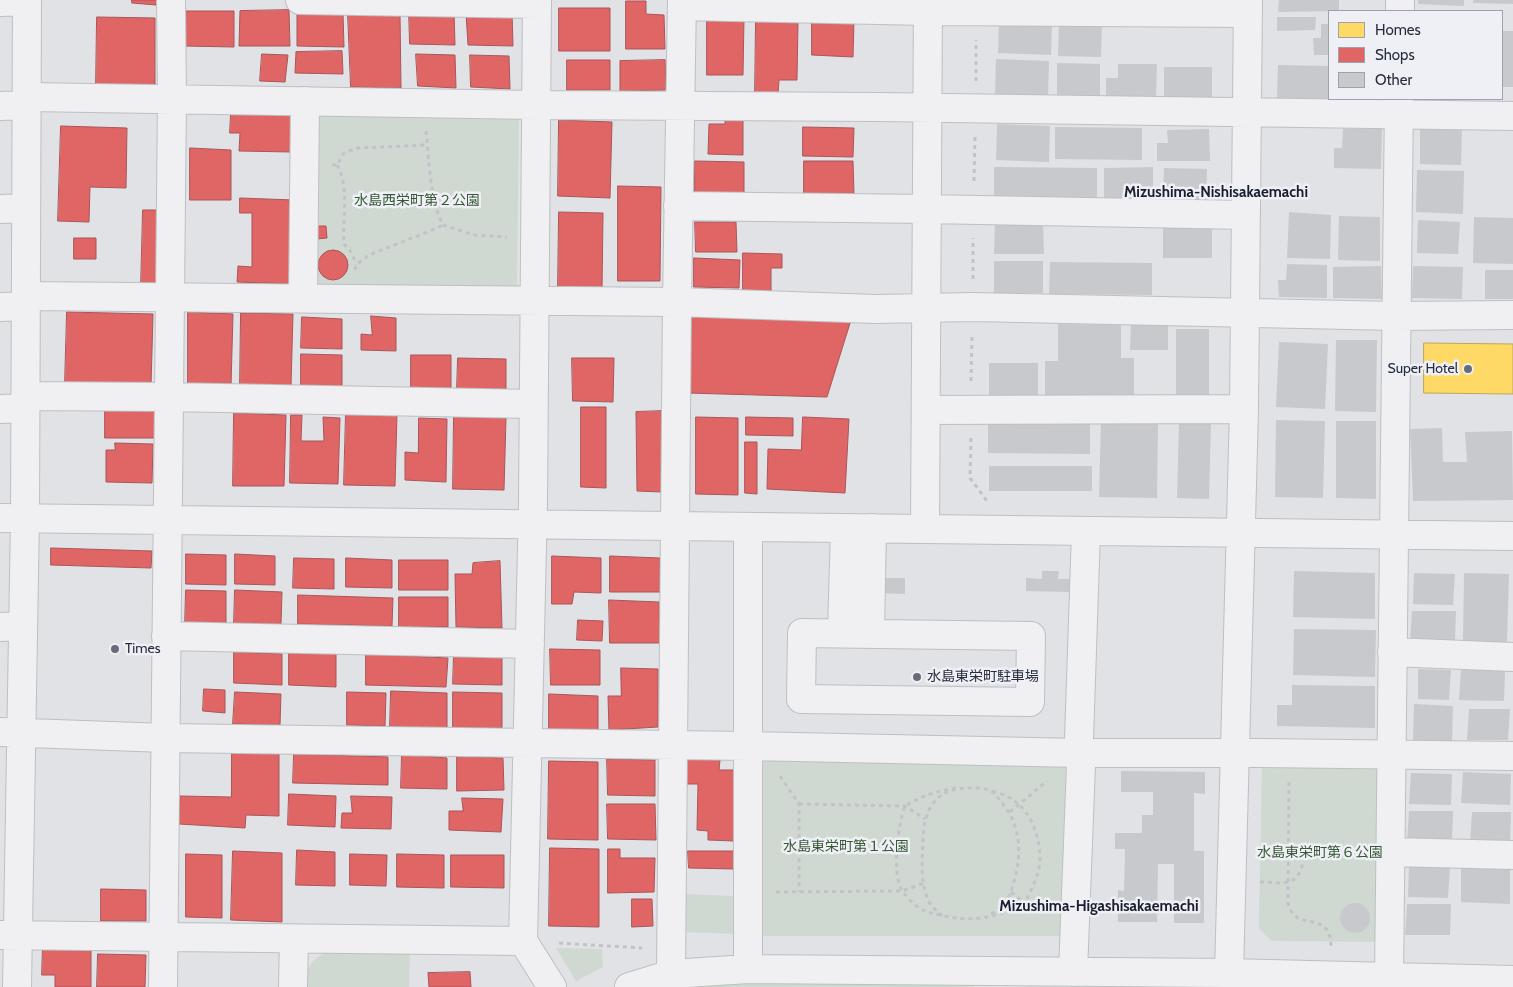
<!DOCTYPE html>
<meta charset="utf-8">
<style>
body{margin:0}
#map{position:relative;width:1513px;height:987px;overflow:hidden;background:#e0e2e5;font-family:Cabin,sans-serif}
canvas{display:block}
.legend{position:absolute;left:1328px;top:10px;width:175px;height:90px;box-sizing:border-box;background:#eef0f5;border:1px solid #9fa2ac;margin:0;padding:6px 9px;list-style:none;font-size:15px;color:#282d3e}
.legend li{display:flex;align-items:center;gap:10px;height:25px}
.legend b{width:25px;border:1px solid #9fa2ac}
</style>
<div id="map">
<canvas width="1513" height="987"></canvas>
<ul class="legend">
<li><b style="height:14px;background:#ffd966"></b>Homes</li>
<li><b style="height:14px;background:#e06666"></b>Shops</li>
<li><b style="height:14px;background:#c8c9cd"></b>Other</li>
</ul>
</div>
<script>
const context = document.querySelector('canvas').getContext('2d');
context.lineJoin = 'round';
function fillPath(path, color) {
  context.fillStyle = color;
  context.fill(path, 'evenodd');
}
function trace(path, color, width, dash) {
  context.strokeStyle = color;
  context.lineWidth = width;
  context.lineCap = dash ? 'butt' : 'round';
  context.setLineDash(dash || []);
  context.stroke(path);
}
function drawText(font, color, halo, rows, align = 'center') {
  context.font = font + ' Cabin,"Noto Sans JP",sans-serif';
  context.lineWidth = 5;
  context.setLineDash([]);
  context.textBaseline = 'middle';
  context.strokeStyle = halo;
  context.fillStyle = color;
  for (const [text, x, y, turn = 0] of rows) {
    context.save();
    context.translate(x, y);
    context.rotate((+turn || 0) * Math.PI / 180);
    context.textAlign = isNaN(turn) ? turn : align;
    if (halo) context.strokeText(text, 0, 0);
    context.fillText(text, 0, 0);
    context.restore();
  }
}
fillPath(new Path2D(`
 M316,110L519,113L517,291L314,289Z
 M757,755L1071,765L1065,936H757Z
 M1262,762L1381,765L1378,942L1272,941L1259,929Z
 M683,894L736,896V934L682,932Z
 M335,947L410,951L409,987H305C305,963 315,958 335,947Z
 M556,948L602,949L603,967L576,981Z
 M701,983L974,984V987H675Z`), '#d0d9d1');
const homes = new Path2D(`
 M1424,343L1513,344V394L1424,393Z`);
fillPath(homes, '#ffd966');
trace(homes, '#bea55a', 1);
const shops = new Path2D(`
 M132,0H157L156,5L132,3Z
 M626,1H646V14L664,15L665,49H626Z
 M559,8H610V51H559Z
 M289,10L290,46H239L240,11Z
 M185,11H234V47L184,46Z
 M409,12H454L455,45L410,44Z
 M512,12L513,46L468,45L466,13Z
 M343,13L344,47L297,46V14Z
 M348,14H400L401,88L351,87Z
 M97,17L155,18V89L96,86Z
 M707,18H744L743,75H707Z
 M812,18L854,19L853,57L812,55Z
 M756,20L798,21L797,80H779L778,94H755Z
 M342,51L343,74L295,73L296,52Z
 M262,54L288,55L285,82L260,81Z
 M416,54L455,55L456,88L418,86Z
 M470,55L509,56L510,89L471,87Z
 M567,60H610V90H567Z
 M665,60L666,90L620,91V61Z
 M231,113L292,115V152L239,151L240,133H230Z
 M725,119H743V155L708,154L709,124H725Z
 M559,120L612,122L610,198L558,196Z
 M61,126L127,128L126,188L90,187L89,222L58,221Z
 M803,127L854,128L853,157L803,156Z
 M190,148L231,150V200H190Z
 M695,161L744,162V197H695Z
 M804,161H853L854,194L804,195Z
 M618,186L661,187L660,281H618Z
 M240,198L294,200V284L237,282L238,266L252,267V213H240Z
 M143,210H162L160,288L141,287Z
 M559,212L603,213L602,290L558,289Z
 M695,222H736L737,252H696Z
 M318,226H326L327,238L317,239Z
 M74,238H96V259H74Z
 M318 265a15 15 0 1 1 30 0a15 15 0 1 1-30 0Z
 M743,253L782,254V268H771V292L743,291Z
 M694,258L740,260L739,288L694,287Z
 M67,312L153,314L151,386L65,384Z
 M188,312L233,314L231,386L188,385Z
 M241,313L293,314L291,386L240,385Z
 M371,316L396,318V351L361,350V334L372,335Z
 M689,316L851,320L827,397L687,393Z
 M302,317L342,319V349L301,348Z
 M301,354L342,355V391L301,390Z
 M411,355H451V390H411Z
 M458,358L506,359V389H457Z
 M572,358H614L613,402L573,401Z
 M581,407H606V488L581,487Z
 M105,410L155,411V438H105Z
 M662,411L661,492L637,491L636,412Z
 M346,412L397,414L395,486L344,485Z
 M234,413L286,415L284,486H233Z
 M291,415H302L301,441H324L323,417L340,418L338,484L290,483Z
 M454,416L506,418L504,490L453,489Z
 M696,417L738,418V495L696,494Z
 M746,417L793,418V436L746,435Z
 M803,417L849,419L845,493L767,489L768,449L801,450Z
 M419,418L447,419L446,482L405,480V452L418,453Z
 M745,442H757V494L745,493Z
 M115,443L153,444L152,483L106,482V450H115Z
 M51,548L152,551L151,568L51,565Z
 M186,554L226,555V585L186,584Z
 M235,554L275,556V585L235,584Z
 M552,556L601,558V593L574,592L572,604H552Z
 M610,556L660,558V592H610Z
 M294,558L334,559V589L293,588Z
 M346,558L392,560V588L346,587Z
 M399,560H448V590H399Z
 M500,561L502,628L456,627L455,574H472L473,563Z
 M186,590L226,591V627L185,626Z
 M235,590L282,592L281,624L234,623Z
 M298,595L393,598L392,626L298,624Z
 M399,597H448V627H399Z
 M609,600L659,602L660,643H610Z
 M578,620L603,621L602,641L577,640Z
 M550,649L600,650V685H551Z
 M289,651L336,653V687L289,685Z
 M234,652L282,654V685L234,683Z
 M366,654L448,658L446,687L366,685Z
 M454,655L502,657V685L453,684Z
 M621,668L658,669V727L609,730L608,696H621Z
 M204,689L225,690V713L203,711Z
 M391,691L447,693V728L390,727Z
 M235,692L281,694L280,725L233,724Z
 M347,692L386,693L385,726L347,725Z
 M453,692L502,693V728H453Z
 M549,694L598,696V731H549Z
 M232,752L279,754V816L246,815L245,828L179,824L180,796L231,797Z
 M294,754L388,757V785L293,783Z
 M402,754L447,758V789L401,788Z
 M457,756L503,758L504,790L457,791Z
 M607,759L655,760V796L608,795Z
 M688,759L720,760L719,770H735L734,841L708,840V831L697,830L698,784H687Z
 M549,761L598,762V840L548,839Z
 M289,794L336,796L335,827L288,825Z
 M351,796L392,797L391,829L341,828L342,813H352Z
 M462,798L503,799L501,832L449,830V811H463Z
 M607,804H655L656,840L608,839Z
 M550,848L599,849V927L549,926Z
 M608,849H620V858H655L654,892L608,893Z
 M297,850L335,852V886L296,885Z
 M233,851L282,853V922L231,920Z
 M688,851H734V869L689,868Z
 M186,854L222,855V918L186,917Z
 M350,854L387,855L386,886L350,885Z
 M397,854L444,855V888L397,887Z
 M451,855H504V888L451,887Z
 M101,889L146,890V921H101Z
 M632,899H652L653,926L632,927Z
 M43,946L91,948V987H55V975H42Z
 M98,954L146,955L145,987H97Z
 M470,972L471,987H429L428,973Z`);
fillPath(shops, '#e06666');
trace(shops, '#a9555a', 1);
fillPath(new Path2D(`
 M1279,0H1339V11L1278,12Z
 M1418,0H1464V6L1418,4Z
 M1473,0H1513V4L1473,3Z
 M1277,17H1316L1315,30L1277,31Z
 M999,22L1052,23L1051,55L998,53Z
 M1059,24L1102,25L1101,57L1058,56Z
 M1321,24H1329V55H1314L1313,38H1321Z
 M1502,31H1513V87H1502Z
 M996,59L1049,61L1048,97L995,95Z
 M1057,63L1100,64V96L1057,95Z
 M1118,64H1157L1156,99L1106,98V78H1118Z
 M1278,65L1329,66V99L1277,98Z
 M1164,67H1212V97H1164Z
 M1414,99H1459V105L1414,103Z
 M997,124L1050,126L1049,162L996,160Z
 M1055,127L1142,128V160L1055,159Z
 M1420,128H1462L1461,165L1420,164Z
 M1209,129L1210,161H1157V143H1168L1167,130Z
 M1343,129H1382L1381,169L1334,168V148H1342Z
 M994,167L1097,168V200L994,199Z
 M1153,167V200H1104V168Z
 M1164,168L1207,169L1206,206H1163Z
 M1417,170L1464,171L1463,214L1416,212Z
 M1289,212L1331,215L1330,259L1287,258Z
 M1339,216L1380,217V261L1338,260Z
 M1474,217L1513,218V264L1473,263Z
 M1418,220L1460,222L1458,254L1417,253Z
 M995,222H1043L1044,254H994Z
 M1212,226V258H1163V227Z
 M994,261H1043V293H994Z
 M1050,262L1152,263V295L1049,294Z
 M1287,264L1327,265V298L1279,297L1278,280H1286Z
 M1381,266L1382,299L1333,298V267Z
 M1413,266L1463,267L1462,299L1412,298Z
 M1485,270H1513V299H1485Z
 M1131,323H1168V350H1130Z
 M1058,324L1121,325V358H1134V397L1045,395V361H1058Z
 M1176,329H1209V395H1176Z
 M1336,340H1377L1376,412L1335,411Z
 M1279,342L1328,344L1325,409L1276,407Z
 M989,363H1038V395H989Z
 M1276,420L1325,421L1323,498L1275,497Z
 M988,421L1090,422V454L988,453Z
 M1101,421L1158,423L1157,498L1099,497Z
 M1179,421L1211,422L1209,499L1177,498Z
 M1336,421H1376V499L1336,498Z
 M1442,428L1443,462H1467L1465,432L1512,431L1513,500L1413,501L1410,429Z
 M989,466H1092V491H989Z
 M1042,571H1059L1058,579H1070V592L1026,591V578L1042,579Z
 M1294,571L1375,573V619L1293,617Z
 M1414,573L1455,574L1453,605L1413,604Z
 M1464,573L1509,574L1507,642H1463Z
 M881,578H905V594L880,593Z
 M1412,611H1456L1455,642H1410Z
 M1294,629L1376,630L1375,677L1293,675Z
 M1418,669L1451,670L1449,700L1418,699Z
 M1461,670H1505L1504,701L1459,700Z
 M1292,685L1375,686V728L1277,726V705H1292Z
 M1414,704L1453,706L1452,741H1413Z
 M1469,709H1510L1508,740H1467Z
 M1121,771L1205,772V794L1194,793V851H1204V923H1174V864H1158L1157,922H1118V890L1124,891L1125,849H1115V833H1142V815H1153V792H1121Z
 M1463,772L1511,774L1510,805L1461,803Z
 M1411,773L1452,774L1451,805L1409,804Z
 M1409,811H1453L1452,842H1407Z
 M1472,812H1511L1510,843H1470Z
 M1409,866L1450,867L1448,898L1408,897Z
 M1461,866L1510,867V904L1461,902Z
 M1340 918a15 15 0 1 1 30 0a15 15 0 1 1-30 0Z
 M1407,904H1451L1450,935H1405Z`), '#c8c9cd');
const minor = new Path2D(`
 M300,0L537,4
 M537,0L533,502L523,941L552,987
 M0,2L27,1
 M682,6L928,11L1248,13
 M1400,11V0
 M27,97L536,105L878,107L1513,116
 M0,106L27,105
 M678,206L927,209L1246,215
 M0,209L26,208
 M26,296L677,302L876,309L972,307L1396,316L1513,315
 M303,298L305,101
 M0,307L26,306
 M25,396L169,397L533,404
 M0,409L25,408
 M926,410L1244,409
 M0,518L1513,536
 M925,528L928,0
 M0,627L23,626
 M802,633L1031,636L1030,702L801,699Z
 M842,633L845,528
 M870,634L872,528
 M166,636L530,644
 M1392,652L1513,657
 M0,732L166,738L748,746L1080,753H1260L1513,756
 M1391,852L1513,855
 M0,935L523,941
 M748,969V528
 M1073,972L1081,765L1079,739L1086,531
 M1229,973L1244,409L1248,0
 M671,974L677,302L682,0
 M1389,977L1399,99
 M17,987L25,517L27,0
 M163,987L172,99L171,0
 M293,987L294,939
 M629,987L671,974L748,969L1229,973L1513,980`);
trace(minor, '#bdbfc2', 30);
trace(new Path2D(`
 M976,81V40
 M426,131C429,158 430,201 443,225L474,235L507,237
 M332,165H337L344,153L358,148L427,145
 M337,165C350,188 342,218 344,244L352,253L356,265
 M974,181L975,135
 M355,270L356,265L369,255L435,229L443,225
 M973,279V238
 M971,381L972,335
 M971,438L970,478L987,501
 M780,776L799,804V892
 M1289,782L1288,902C1294,935 1331,907 1331,947
 M956,788C937,791 921,796 905,806C898,826 892,869 901,889C903,893 907,896 910,900C921,911 926,912 940,915C972,923 996,918 1025,903C1031,890 1040,874 1040,859C1040,836 1031,810 1010,798C1005,795 998,793 992,791
 M799,804L905,806L925,819
 M1010,812L1047,781
 M1260,882C1269,882 1280,884 1288,882C1303,879 1299,861 1311,856L1362,854
 M776,892L902,891L924,883
 M1011,892C1023,902 1031,907 1047,908
 M942,916C938,912 932,907 929,902C920,884 922,861 923,841C924,810 934,789 968,788C975,787 985,788 991,791C995,793 998,798 1001,802C1020,823 1022,851 1015,878C1010,895 1008,905 991,914
 M559,943L642,948`), '#c2c3c9', 3, [4, 4]);
trace(minor, '#f0f0f2', 28);
for (const [x, y, r, color] of [
 [1468,369,5,"#686c78"],
 [115,649,5,"#686c78"],
 [917,677,5,"#686c78"]
]) {
  const dot = new Path2D();
  dot.arc(x, y, r, 0, 2 * Math.PI);
  context.fillStyle = color;
  context.fill(dot);
  trace(dot, '#eef0f5', 2);
}
drawText('14px', '#375936', '#eef0f5', [
 ["水島西栄町第２公園",417,201],
 ["水島東栄町第１公園",846,847],
 ["水島東栄町第６公園",1320,853]
]);
drawText('14px', '#282d3e', '#eef0f5', [
 ["Super Hotel",1458,369,"right"],
 ["Times",125,649],
 ["水島東栄町駐車場",927,677]
], 'left');
drawText('bold 15px', '#1a1e2f', '#eef0f5', [
 ["Mizushima-Nishisakaemachi",1216,193],
 ["Mizushima-Higashisakaemachi",1099,907]
]);
</script>
